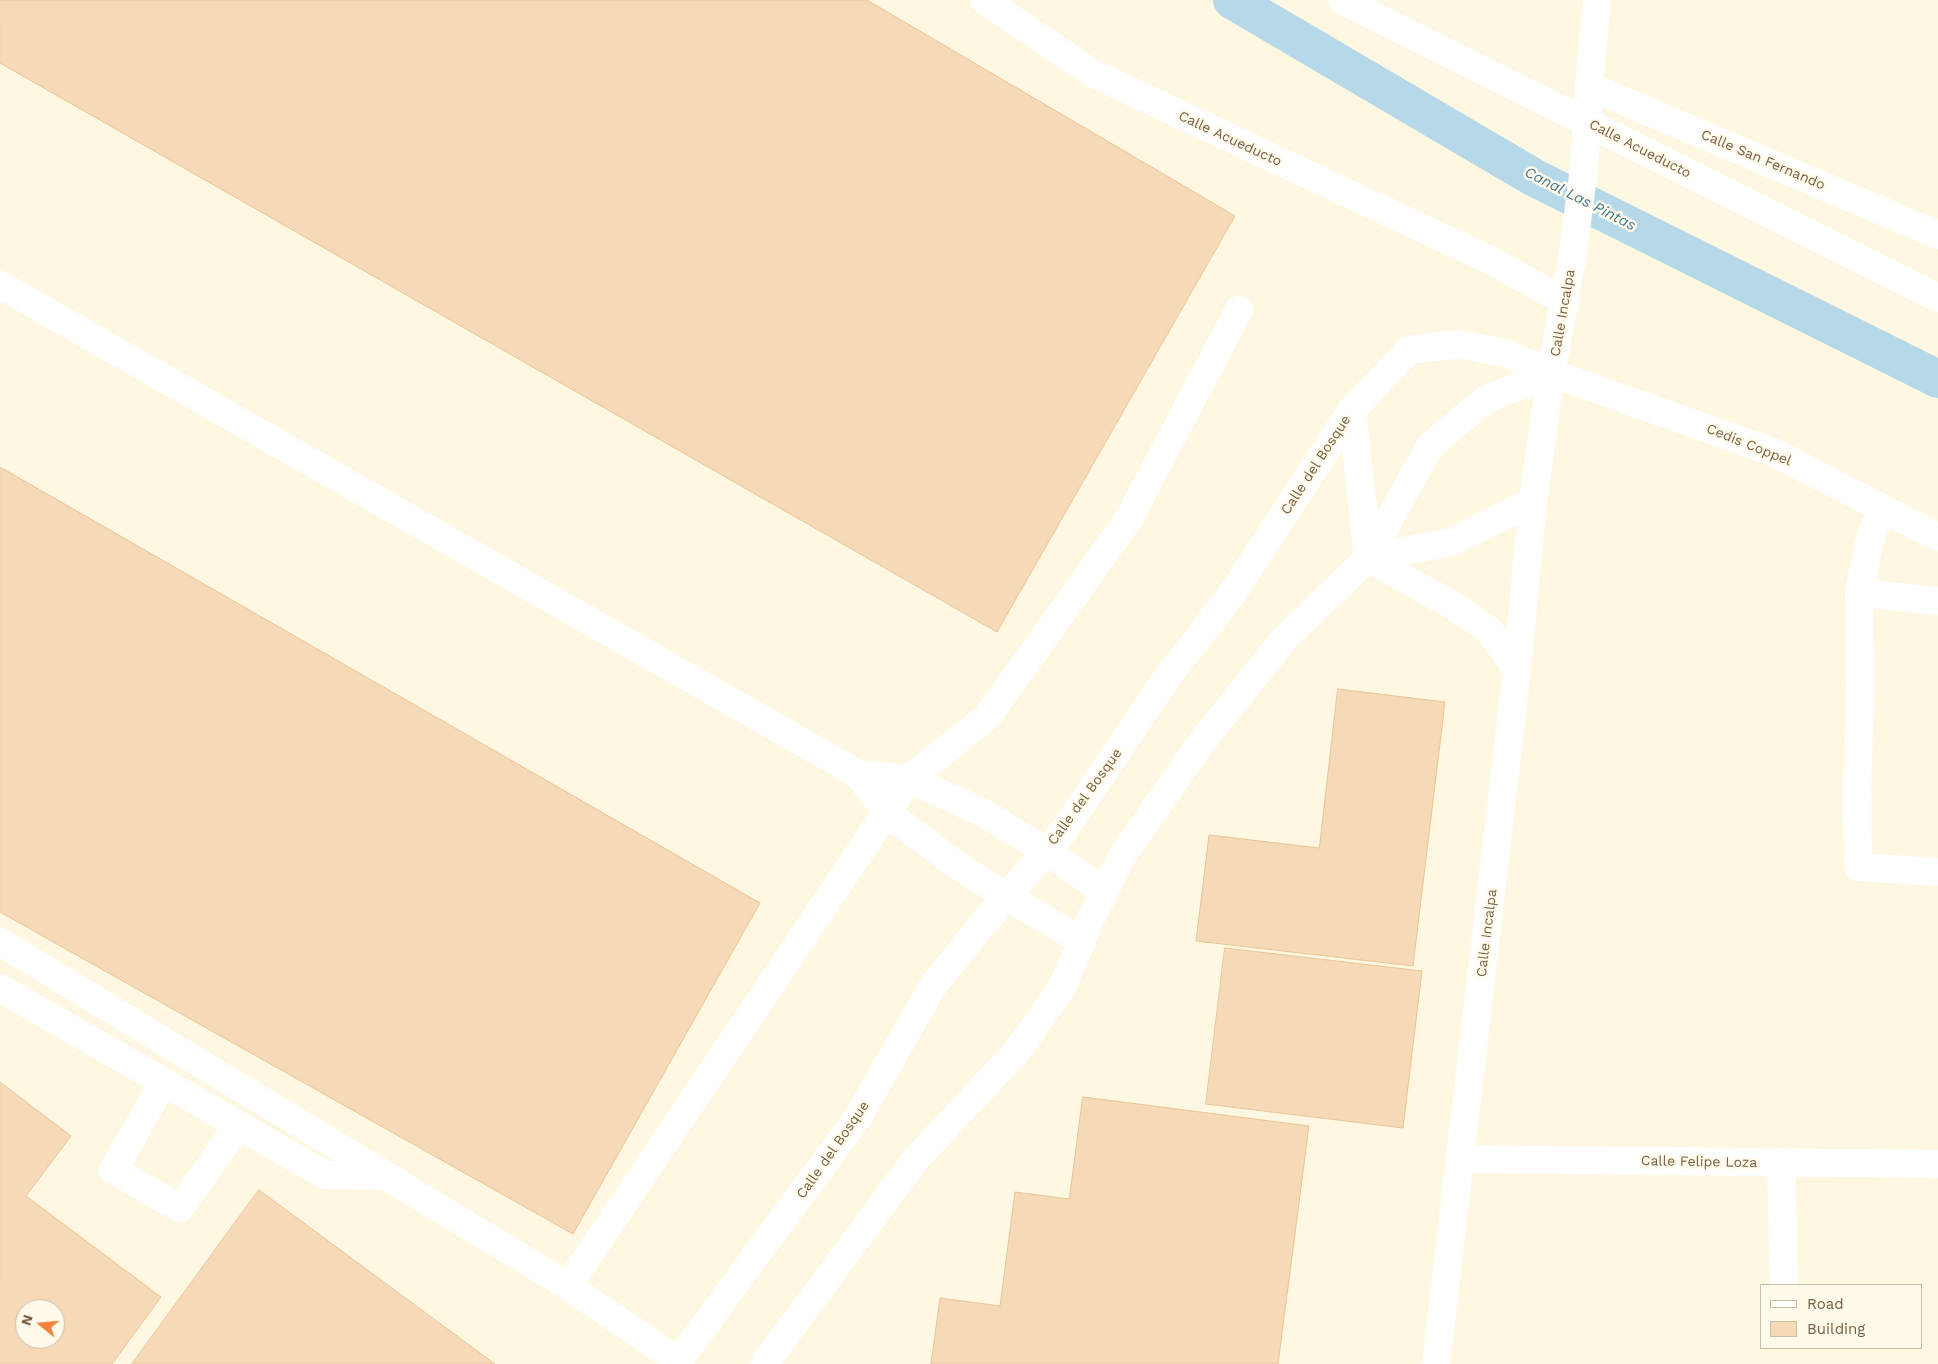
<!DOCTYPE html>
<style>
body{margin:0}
#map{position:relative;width:1938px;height:1364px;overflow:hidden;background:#fef8e2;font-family:"Work Sans",sans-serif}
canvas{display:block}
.legend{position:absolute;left:1760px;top:1284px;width:162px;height:65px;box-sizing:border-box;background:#fffaea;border:1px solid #c9bca8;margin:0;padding:6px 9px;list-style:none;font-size:15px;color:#786046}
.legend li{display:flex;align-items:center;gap:10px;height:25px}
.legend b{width:25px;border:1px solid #c9bca8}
.north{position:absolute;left:15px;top:1299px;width:50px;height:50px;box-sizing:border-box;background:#fffaea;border:1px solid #c9bca8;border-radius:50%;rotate:287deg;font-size:14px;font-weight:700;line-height:20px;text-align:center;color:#786046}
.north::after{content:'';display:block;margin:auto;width:18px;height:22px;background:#f3833c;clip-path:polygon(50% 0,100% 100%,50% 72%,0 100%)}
</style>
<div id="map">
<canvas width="1938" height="1364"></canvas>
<ul class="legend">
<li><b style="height:6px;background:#fff"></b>Road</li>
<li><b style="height:14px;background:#f6dab7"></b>Building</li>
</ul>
<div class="north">N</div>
</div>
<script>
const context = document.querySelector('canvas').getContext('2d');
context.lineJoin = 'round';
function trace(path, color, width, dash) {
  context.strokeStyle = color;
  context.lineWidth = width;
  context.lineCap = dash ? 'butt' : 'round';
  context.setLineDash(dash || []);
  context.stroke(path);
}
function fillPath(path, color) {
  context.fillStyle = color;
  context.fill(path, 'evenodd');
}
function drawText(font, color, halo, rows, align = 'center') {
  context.font = font + ' "Work Sans",sans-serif';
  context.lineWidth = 5;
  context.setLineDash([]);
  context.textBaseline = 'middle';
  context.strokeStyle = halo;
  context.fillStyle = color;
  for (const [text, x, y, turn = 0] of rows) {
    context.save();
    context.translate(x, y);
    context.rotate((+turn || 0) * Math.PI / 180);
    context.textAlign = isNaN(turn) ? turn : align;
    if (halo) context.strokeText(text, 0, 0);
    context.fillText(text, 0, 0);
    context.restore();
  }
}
trace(new Path2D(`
 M1232,0L1533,177L1938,379`), '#b5d9e9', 38);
const building = new Path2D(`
 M0,0H867L1235,216L997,632L0,63Z
 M0,467L760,903L573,1234L0,912Z
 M1338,689L1445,702L1413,966L1196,941L1209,835L1319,848Z
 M1225,948L1422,971L1403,1128L1206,1104Z
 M0,1082L71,1136L26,1196L161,1297L112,1364H0ZM25,1309H55V1339H25Z
 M1083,1097L1309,1126L1278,1364H931L940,1298L1000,1306L1015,1192L1069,1199Z
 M259,1190L495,1364H132Z`);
fillPath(building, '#f6dab7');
trace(building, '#eac496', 1);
trace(new Path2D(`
 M984,0L1092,73L1492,261L1566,302
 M1342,0L1938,298
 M1589,86L1938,235
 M0,285L858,774L886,812L954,863L1007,897L1082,941
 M1352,410L1368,558
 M1882,508L1870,539L1859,593L1860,701L1857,789L1858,867L1938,872
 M1368,558L1430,446L1485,400L1551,373
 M1368,558L1454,606L1489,630L1517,669
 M1859,593L1938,601
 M858,774L909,779L984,813L1046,851L1105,892
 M0,942L568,1286L678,1361
 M0,988L325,1175L385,1176
 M164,1082L113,1170L180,1208L239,1125
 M1461,1159L1938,1164
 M1781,1162L1784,1285
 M568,1286L909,779L987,717L1128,520L1239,310
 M676,1364L858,1117L933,986L978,930L1065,829L1166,679L1230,597L1352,410L1409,350L1458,344L1505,353L1551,373L1773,452L1938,537
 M764,1364L916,1159L1018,1050L1063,986L1090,920L1124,853L1201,743L1286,637L1368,558L1452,542L1533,501
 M1436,1364L1517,669L1533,501L1551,373L1573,253L1584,168L1589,86L1597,0`), '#fff', 28);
drawText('14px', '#786046', '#fffaea', [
 ["Calle Acueducto",1230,139,25],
 ["Calle Acueducto",1640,149,27],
 ["Calle San Fernando",1763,160,23],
 ["Calle Incalpa",1563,313,-80],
 ["Cedis Coppel",1749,445,22],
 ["Calle del Bosque",1316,465,-57],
 ["Calle del Bosque",1085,797,-54],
 ["Calle Incalpa",1487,933,-83],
 ["Calle del Bosque",833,1150,-55],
 ["Calle Felipe Loza",1699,1162,1]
]);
drawText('italic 15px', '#407995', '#fffaea', [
 ["Canal Las Pintas",1580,199,27]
]);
</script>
